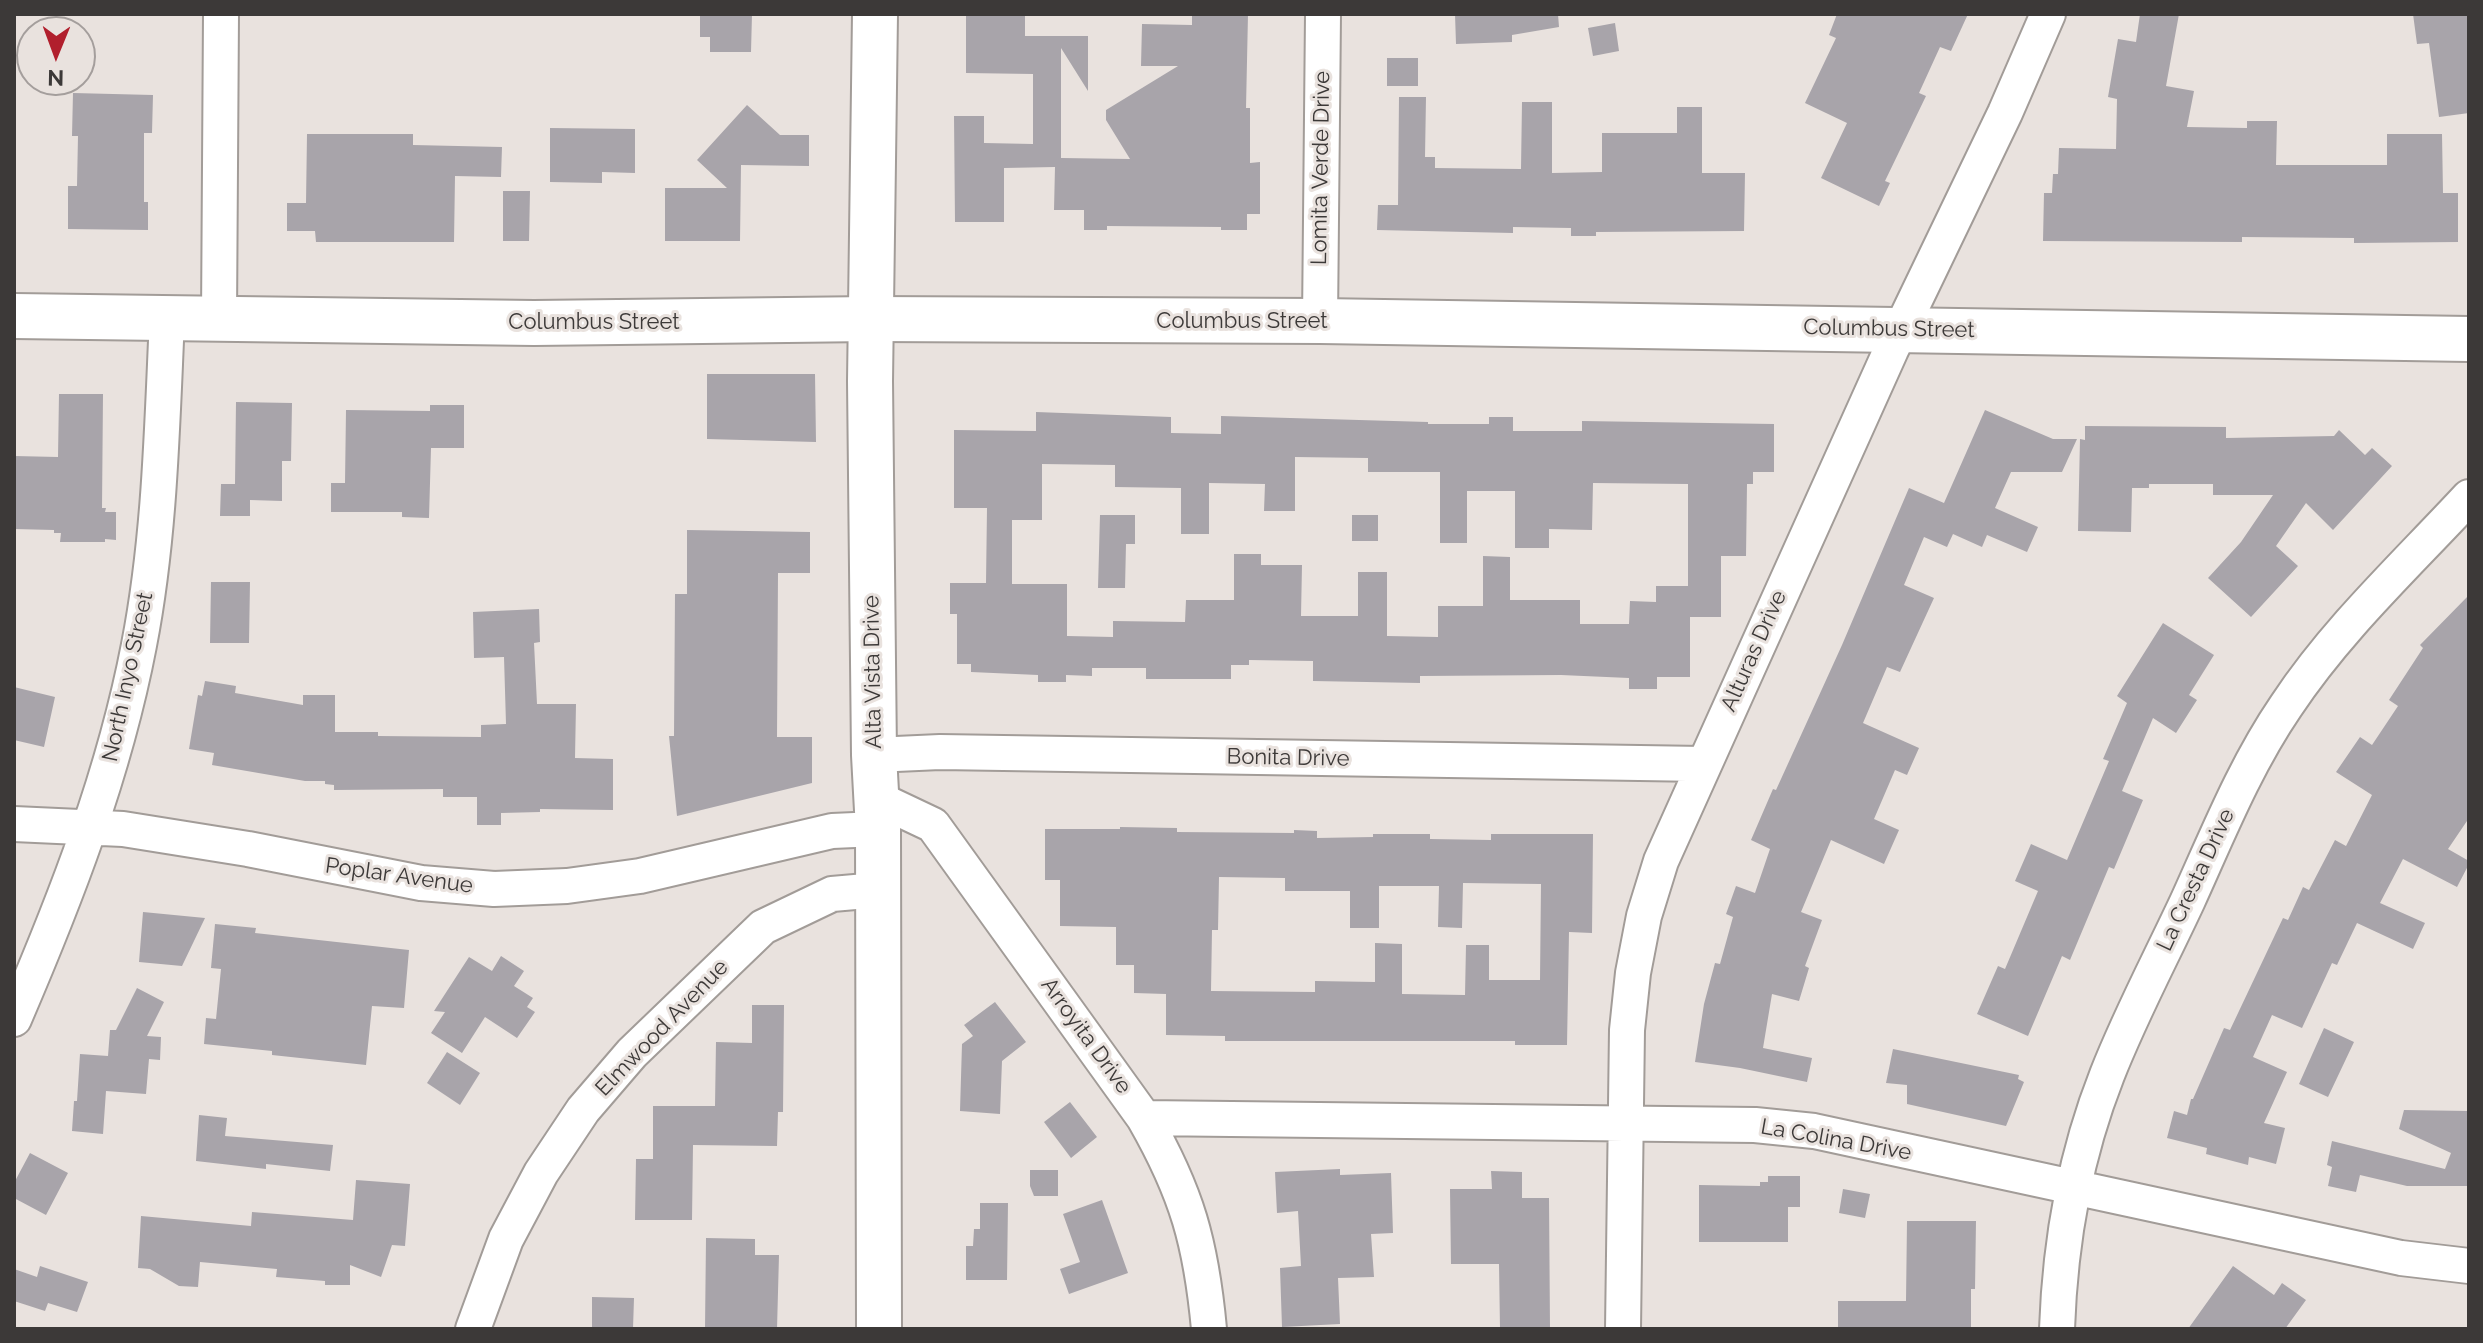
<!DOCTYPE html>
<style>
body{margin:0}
#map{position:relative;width:2483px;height:1343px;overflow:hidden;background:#e9e2de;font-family:Raleway,sans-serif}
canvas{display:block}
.frame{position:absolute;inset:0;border:16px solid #3c3938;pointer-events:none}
.north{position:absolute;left:16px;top:16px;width:80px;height:80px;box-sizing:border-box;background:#e9e2de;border:2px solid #a49e9c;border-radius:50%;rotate:181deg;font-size:22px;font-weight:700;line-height:32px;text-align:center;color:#3c3938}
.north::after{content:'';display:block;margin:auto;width:28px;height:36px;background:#b11f2d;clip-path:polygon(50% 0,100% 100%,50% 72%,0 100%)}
</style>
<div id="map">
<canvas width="2483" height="1343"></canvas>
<div class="frame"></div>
<div class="north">N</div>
</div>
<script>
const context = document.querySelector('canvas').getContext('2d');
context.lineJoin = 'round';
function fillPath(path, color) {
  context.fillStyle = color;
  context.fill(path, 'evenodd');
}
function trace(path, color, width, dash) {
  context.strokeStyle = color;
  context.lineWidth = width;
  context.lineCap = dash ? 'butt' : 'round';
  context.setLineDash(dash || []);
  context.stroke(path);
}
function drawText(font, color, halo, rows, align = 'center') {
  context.font = font + ' Raleway,sans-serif';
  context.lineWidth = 6;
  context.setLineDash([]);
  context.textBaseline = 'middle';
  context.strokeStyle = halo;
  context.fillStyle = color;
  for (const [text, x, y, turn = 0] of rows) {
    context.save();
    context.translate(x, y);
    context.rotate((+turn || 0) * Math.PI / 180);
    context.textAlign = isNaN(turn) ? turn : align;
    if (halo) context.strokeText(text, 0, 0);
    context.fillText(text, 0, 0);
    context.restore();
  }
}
fillPath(new Path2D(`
 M700,14H752L751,52H710V37H700Z
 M966,14H1025V36H1088V91L1061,48V158L1130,159L1106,120V110L1178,66H1141L1142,24L1192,25V14H1248L1246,108H1250V163L1260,162V214H1247V230H1221V227L1107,226V230H1084V210H1054L1055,167L1004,168V222H955L954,116H984V143L1033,144V74L966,73Z
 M1455,14H1558L1559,27L1512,35V42L1456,44Z
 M1837,14H1968L1951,51L1940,47L1919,93L1926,96L1885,181L1890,183L1879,206L1821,178L1847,123L1805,103L1836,38L1829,35Z
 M2140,14H2179L2166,86L2194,91L2187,127L2247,128V121H2277L2276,165H2387V134H2442L2443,193H2458V242L2354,243V238L2242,237V242L2043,241L2044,193H2052L2053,174H2058L2059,148L2116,149L2117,99L2108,97L2118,39L2136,42Z
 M2413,14H2469V113L2439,117L2429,43L2417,44Z
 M1615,23L1619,51L1593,56L1588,28Z
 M1387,58H1418V86H1387Z
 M73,93L153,95L152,133H144V202H148V230L68,229V186H77L78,136H72Z
 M1399,97H1426L1425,157H1435V168L1521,169L1522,102H1552V173L1602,172V133H1677V107H1702V173H1745L1744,231L1596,232V236H1571V228L1513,227V233L1377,230L1378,205H1398Z
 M747,105L780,135H809V166L741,165L740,241H665V188H727L697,160Z
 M550,128L635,129V173L602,172V183L550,182Z
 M307,134H413V145L502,147L501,177L455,176L454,242H316L315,231H287V203H306Z
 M503,191H530L529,241H503Z
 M707,374H815L816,442L707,439Z
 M59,394H103L102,508H106L105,512H116V540L105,539V542H60L61,533H54V530L14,529V456L58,457Z
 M236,402L292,403L291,461H282V501L250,500V516H220L221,484H235Z
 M430,405H464V448H431L429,518L402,517V512H331V483H345L346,410L430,411Z
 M1985,410L2053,439H2077L2062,472H2011L1995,508L2038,527L2027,552L1987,535L1982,547L1953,534L1947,547L1924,537L1904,585L1934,598L1900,672L1887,667L1863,723L1919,748L1907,775L1895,770L1874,819L1899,830L1884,864L1831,840L1801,912L1822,920L1805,966L1809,968L1799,1001L1772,994L1763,1048L1812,1058L1807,1082L1740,1068L1695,1062L1704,1004L1715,963L1720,964L1733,917L1726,914L1736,886L1755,893L1770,849L1751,840L1773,789L1776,790L1842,645L1909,488L1944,503Z
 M1036,412L1171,417V433L1221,434V416L1428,422V424H1489V417H1513V431H1582V421L1774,424V472H1753V484H1747L1746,556H1721V617H1690V677H1657V689H1629V678L1561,675L1420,676V683L1313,681V661L1249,660V665H1231V679H1146V668H1092V676L1066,675V682H1038V675L971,672V664H957V614H950V583H986L987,508H954V430L1036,431ZM1295,457L1368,458V472H1440V543H1467V491H1515V548H1549V529L1592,530L1593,483L1688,484V586H1656V602L1630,601L1629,624H1580V600H1510V557L1483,556V606H1438V637L1387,636V572H1358V616H1301L1302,565H1261V554H1234V600H1186L1185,622L1113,621V637L1067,636V584H1012V520H1042V464L1115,465V487L1181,488V534H1209V483L1265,484L1264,511H1295Z
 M2085,426L2226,427V438L2334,436L2339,430L2365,455L2372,448L2392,466L2333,530L2306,503L2276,546L2298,566L2251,617L2208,578L2241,542L2273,495H2213V484H2149V488H2132L2131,532L2078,531L2080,439L2085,440Z
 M1100,515H1135V544H1126L1125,588H1098Z
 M1352,515H1378V541H1352Z
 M687,530L810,532V573H778L777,737H812V783L677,816L669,736H674L675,594H687Z
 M211,582H250L249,643H210Z
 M2469,595V818L2448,849L2469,861V864L2457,887L2403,859L2380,903L2425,923L2413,949L2357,923L2337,965L2332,963L2302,1028L2272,1015L2253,1057L2287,1072L2264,1123L2285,1128L2276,1164L2249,1157L2248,1165L2206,1154L2207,1148L2167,1138L2174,1111L2187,1115L2191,1099H2193L2224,1028L2230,1030L2283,918L2288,920L2303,887L2309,890L2335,840L2346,846L2372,795L2336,772L2360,737L2372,745L2398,706L2389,700L2423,648L2420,645Z
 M539,609L540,642L534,643L537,704H576L575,758L613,759V810L540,809V812L501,813V825H477V797H443V789L334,790V785L325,784V781H305L212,765L214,753L189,749L198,695L202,696L205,681L236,686L235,693L303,705V695H335V732H378V736L481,737V725L506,724L504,657L474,658L473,612Z
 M2163,623L2214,655L2189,695L2197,700L2176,733L2153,718L2122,791L2143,800L2114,869L2109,867L2070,960L2062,956L2028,1036L1977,1014L1998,966L2005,969L2038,891L2015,881L2031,844L2067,860L2109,761L2103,759L2127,703L2117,696Z
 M14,687L55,697L44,747L14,740Z
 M1120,827L1177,828V832L1294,833V830L1317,831V838L1373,837V834H1430V839L1491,840V834H1593L1592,933L1569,932L1567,1045H1515V1041H1225V1036L1166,1035V994L1134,993V965H1116V927L1060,926V880H1045V829H1120ZM1219,877L1285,878V891H1350V928H1379V886H1439L1438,927L1462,928L1463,883L1541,884L1540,980H1489V945H1466L1465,995L1402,994V944L1375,943V982L1315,981V992L1211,991L1212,930H1218Z
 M143,912L205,918L182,966L139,962Z
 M215,924L256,928L255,933L409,950L404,1008L372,1006L366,1065L272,1055V1051L204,1044L206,1018L216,1019L221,969L211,968Z
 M501,956L524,971L514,986L533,998L527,1007L535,1012L517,1038L485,1017L462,1053L431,1033L445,1012L434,1011L469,957L492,971Z
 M137,988L164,1002L147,1036L161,1037L160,1060L149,1059L146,1094L106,1091L103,1134L72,1131L74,1101H77L80,1054L108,1056L110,1030H116Z
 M995,1002L1026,1042L1002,1061L1000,1114L960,1111L962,1044L973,1036L964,1025Z
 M752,1005H784L783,1112H778L777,1146L693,1145L692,1220H635L636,1159H653V1106H715L716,1042L752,1043Z
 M2324,1028L2354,1042L2328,1097L2299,1084Z
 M1893,1049L2019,1075L2018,1079L2024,1082L2006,1126L1907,1104V1085L1886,1083Z
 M447,1052L480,1073L460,1105L427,1083Z
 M1070,1102L1097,1137L1071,1158L1044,1122Z
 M2404,1110L2469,1111V1186H2407L2360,1175L2356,1192L2328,1186L2332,1167L2327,1165L2332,1141L2445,1169L2451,1153L2399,1129Z
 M199,1115L227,1118L225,1136L333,1145L330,1171L266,1164V1169L196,1161Z
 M30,1153L68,1173L46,1215L14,1198V1183Z
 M1340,1169V1175L1391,1173L1393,1233L1371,1234L1374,1277L1338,1278L1340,1324L1282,1327L1280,1268L1301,1266L1298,1211L1277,1213L1275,1172Z
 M1030,1170H1058V1196H1034L1030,1186Z
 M1491,1171L1522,1172V1198H1549L1550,1329H1500L1499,1264H1451L1450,1189H1492Z
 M1768,1176H1800V1207H1788V1242H1699V1185L1760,1186V1182H1768Z
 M356,1180L410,1184L405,1246L392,1245L381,1277L350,1265V1285H325V1281L276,1277L277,1269L200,1262L198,1287L179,1286L150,1269L138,1268L141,1216L251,1226L252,1212L353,1220Z
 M1843,1189L1870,1194L1865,1218L1839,1213Z
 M1102,1200L1128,1273L1069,1294L1060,1269L1080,1262L1063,1214Z
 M980,1203H1008L1007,1280H966V1246H973L974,1229H980Z
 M1907,1221H1976L1975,1289H1971V1329H1838V1301H1906Z
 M706,1238L755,1239V1255H779L777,1329H705Z
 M40,1266L88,1282L77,1312L48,1303L45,1311L14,1301V1269L37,1277Z
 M2233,1266L2274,1295L2282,1283L2306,1300L2285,1329H2188Z
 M592,1297L634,1298L633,1329H592Z`), '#a8a4aa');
const minor = new Path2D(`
 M219,318L221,14
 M1320,321L1323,14
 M874,755L940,752L1703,764
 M876,798L933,825L1144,1118C1187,1193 1201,1243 1209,1329
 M14,824L123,829L248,849L421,883L494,889L567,886L640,876L832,831L878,829
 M14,1019C66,898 114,775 139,645C160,537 162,427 167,318
 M1144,1118L1755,1125L1814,1131L2401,1258L2469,1266
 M473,1329L506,1239L541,1173L583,1110L632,1053L763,927L832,894L878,890
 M1623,1329L1627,1030L1633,973L1644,916L1661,861L1891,350L2005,113L2048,14
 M2057,1329C2060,1242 2075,1156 2107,1075C2130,1016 2161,958 2188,900C2218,834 2245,766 2286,706C2337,629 2406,565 2469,497`);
const tertiary = new Path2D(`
 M875,14L870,381L874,755L878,829L879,1329`);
const secondary = new Path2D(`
 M14,316L534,323L871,319L1320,321L2469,339`);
trace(minor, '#a29c98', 38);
trace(tertiary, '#a29c98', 48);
trace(secondary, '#a29c98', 48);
trace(minor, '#fff', 34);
trace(tertiary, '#fff', 44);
trace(secondary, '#fff', 44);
drawText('22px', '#3c3938', '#e9e2de', [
 ["Lomita Verde Drive",1321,168,-89],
 ["Columbus Street",1242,321],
 ["Columbus Street",594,322],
 ["Columbus Street",1889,329,1],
 ["Alturas Drive",1754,651,-66],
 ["Alta Vista Drive",873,672,-91],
 ["North Inyo Street",128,677,-78],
 ["Bonita Drive",1288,758,1],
 ["Poplar Avenue",399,876,8],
 ["La Cresta Drive",2196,880,-65],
 ["Elmwood Avenue",662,1028,-46],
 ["Arroyita Drive",1086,1036,54],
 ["La Colina Drive",1836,1140,10]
]);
</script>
